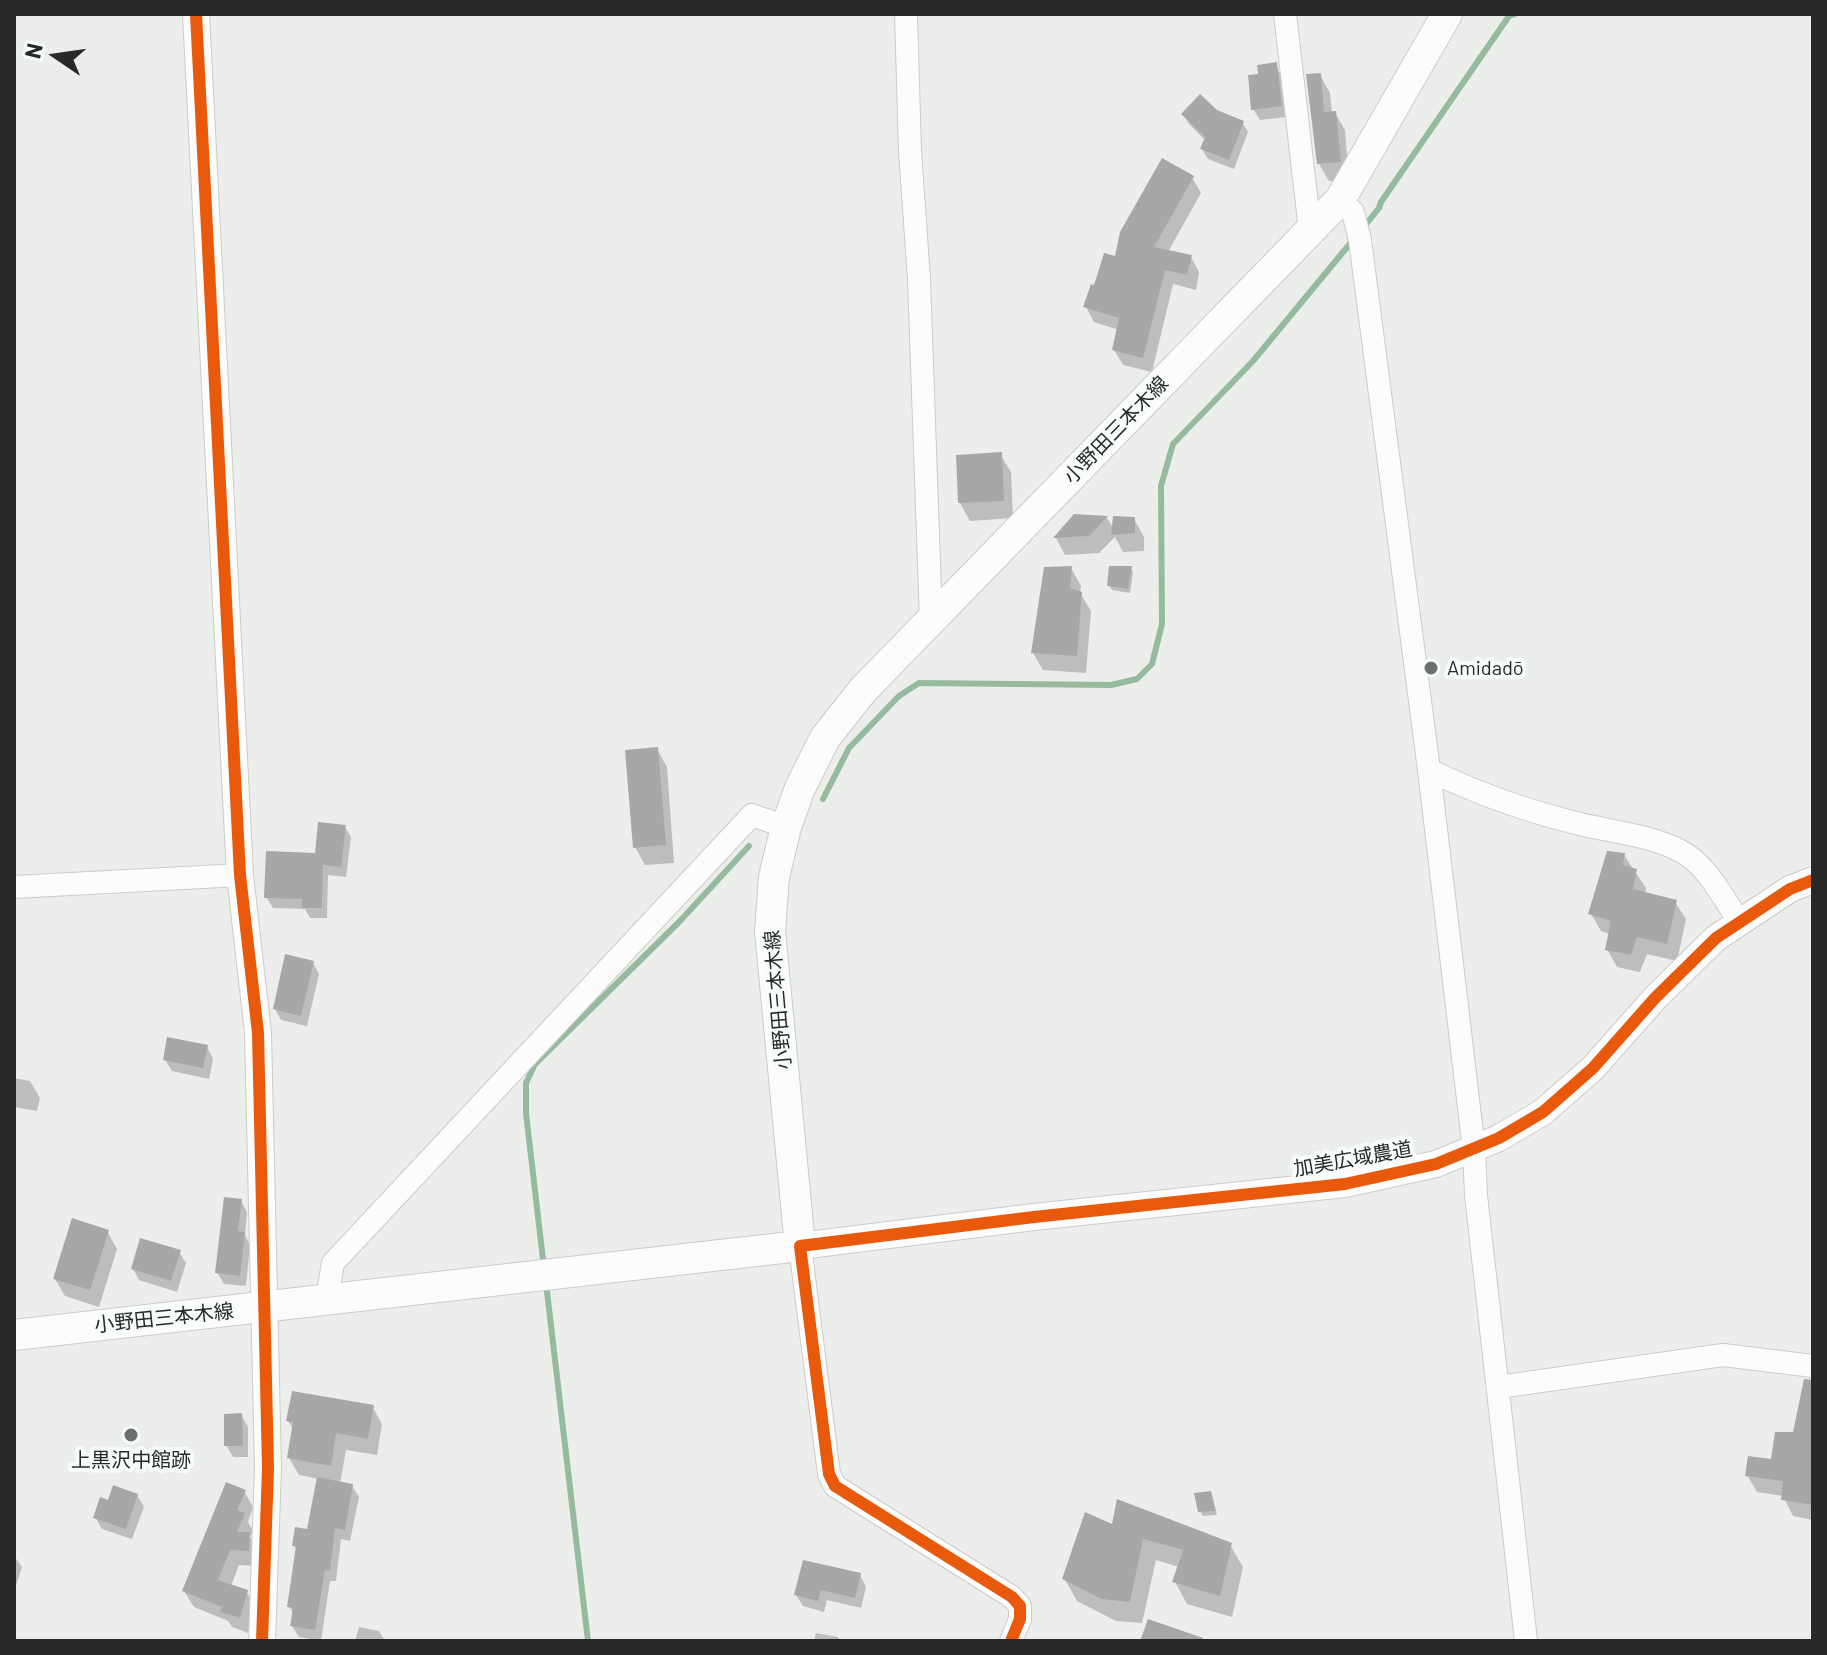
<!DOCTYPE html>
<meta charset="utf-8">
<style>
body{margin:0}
#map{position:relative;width:1827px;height:1655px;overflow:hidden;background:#eceeec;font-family:Barlow,sans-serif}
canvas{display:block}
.frame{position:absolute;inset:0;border:16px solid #282a29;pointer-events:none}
.north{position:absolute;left:16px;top:16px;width:80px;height:80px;-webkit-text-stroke:6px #f8fcf9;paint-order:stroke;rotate:283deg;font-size:22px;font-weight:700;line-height:32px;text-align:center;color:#282a29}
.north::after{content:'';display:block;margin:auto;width:28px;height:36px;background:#282a29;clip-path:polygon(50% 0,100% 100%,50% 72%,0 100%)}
</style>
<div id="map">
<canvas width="1827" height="1655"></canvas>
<div class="frame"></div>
<div class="north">N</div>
</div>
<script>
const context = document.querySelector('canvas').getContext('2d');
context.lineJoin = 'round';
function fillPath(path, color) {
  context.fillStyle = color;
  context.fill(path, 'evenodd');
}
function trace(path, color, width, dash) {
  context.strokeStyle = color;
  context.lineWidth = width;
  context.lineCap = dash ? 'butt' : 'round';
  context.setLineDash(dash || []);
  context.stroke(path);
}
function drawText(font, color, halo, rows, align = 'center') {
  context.font = font + ' Barlow,"Noto Sans JP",sans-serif';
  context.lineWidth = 8;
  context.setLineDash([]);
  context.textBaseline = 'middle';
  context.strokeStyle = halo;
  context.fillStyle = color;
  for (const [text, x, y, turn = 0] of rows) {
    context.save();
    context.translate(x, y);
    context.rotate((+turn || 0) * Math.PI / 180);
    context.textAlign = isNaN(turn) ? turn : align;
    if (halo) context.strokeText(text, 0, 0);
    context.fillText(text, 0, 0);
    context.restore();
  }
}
fillPath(new Path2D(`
 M1275,65L1282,76L1287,117L1260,120L1253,109Z
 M1320,75L1330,93L1332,113H1335L1345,130L1349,179L1329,181L1319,164Z
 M1216,112L1242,122L1248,132L1234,169L1208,159L1202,149L1205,140L1189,124L1183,114Z
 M1192,177L1201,193L1168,252L1191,257L1199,272L1196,290L1173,284L1152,372L1123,365L1114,350L1119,330L1094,322L1086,307L1095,288L1116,259Z
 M1000,454L1011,472L1013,518L970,521L960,503Z
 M1075,516L1107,518L1114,529L1134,519L1144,537V551L1123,552L1115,537L1099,553L1065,555L1056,538Z
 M1071,568L1081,586L1080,593L1091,611L1086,673L1043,670L1033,653Z
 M1131,568L1133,572L1130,593L1112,590L1109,585Z
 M657,749L667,767L674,863L645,865L635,847Z
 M345,827L351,837L346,877L328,875L327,918H310L305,909L273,908L266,897L316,855Z
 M1624,855L1646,888L1645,894L1675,902L1686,919L1677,961L1647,954L1640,972L1617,967L1607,949L1610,934L1601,931L1591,914Z
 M313,963L319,974L307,1026L281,1020L275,1009Z
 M207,1047L213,1059L209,1079L172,1071L165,1060Z
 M14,1078L30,1081L40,1098L37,1111L14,1107Z
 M241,1201L247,1212L245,1235L250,1245L246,1286L224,1284L217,1272Z
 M107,1231L117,1249L99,1307L65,1296L55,1279Z
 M179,1252L186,1263L177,1292L139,1280L133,1269Z
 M1813,1389V1520L1793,1516L1783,1496L1757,1492L1747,1475L1773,1461L1794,1435Z
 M372,1406L382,1424L377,1455L346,1450L340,1484L352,1486L359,1497L350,1541L341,1539L336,1581H330L321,1641L299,1637L292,1626L294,1615L289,1606L297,1551L294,1546L309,1531L319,1479L299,1475L289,1458L294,1430L288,1421Z
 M241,1415L248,1427V1457H233L226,1445Z
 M244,1491L253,1507L248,1522L253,1531L250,1537L258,1550L257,1566L239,1565L231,1586L246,1591L256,1607L248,1633L232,1627L228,1621L194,1607L184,1591Z
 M1210,1493L1217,1515L1203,1516L1200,1511Z
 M137,1495L144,1507L132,1539L102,1529L95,1517Z
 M1113,1526L1230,1545L1243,1567L1232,1617L1187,1604L1175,1582L1179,1567L1156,1560L1142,1623L1116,1621L1077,1601L1064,1578Z
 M14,1556L22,1567L14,1592Z
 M860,1575L866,1587L861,1608L827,1600L824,1612L803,1606L796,1595Z
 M359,1627L379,1631L385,1641H355Z
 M816,1633L838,1637L840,1641H814Z
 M1216,1639H1241V1641H1216Z`), '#0003');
trace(new Path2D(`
 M1363,228L1379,208L1381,202L1509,16L1515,14
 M823,799L849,748L899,696L919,683L1111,685L1137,679L1152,664L1162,624L1161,486L1173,444L1253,361L1353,240
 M544,1268L526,1113V1083L535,1064L680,921L749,846
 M546,1283L588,1641`), '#95ba9d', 6);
fillPath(new Path2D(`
 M1277,62L1282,106L1251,110L1248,75L1258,74L1257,65Z
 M1321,73L1324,112L1336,111L1341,162L1317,164L1306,74Z
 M1200,94L1217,110L1244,121L1229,160L1200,149L1205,137L1181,114Z
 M1162,158L1194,176L1154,247L1192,255L1187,275L1165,270L1143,358L1112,350L1119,318L1083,307L1091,284L1094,285L1104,253L1115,256L1120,232Z
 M1002,452L1004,501L958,503L956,455Z
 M1074,514L1108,516L1089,536L1053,538Z
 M1113,516L1135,517V533L1111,535Z
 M1072,566L1070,588L1082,592L1077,656L1031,653L1044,567Z
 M1109,566H1132L1128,589L1107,586Z
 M658,747L666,845L633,848L625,750Z
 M318,822L346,825L341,867L323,865L322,908H302V899L264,898L266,851L315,853Z
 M1607,851L1625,853L1623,865L1637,869L1633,889L1677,900L1667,944L1637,937L1631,955L1605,950L1611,921L1588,914Z
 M285,954L314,961L301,1016L273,1009Z
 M167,1037L208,1045L203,1068L163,1060Z
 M224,1197L242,1199L238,1231L245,1232L240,1276L215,1273Z
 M72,1218L109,1230L90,1290L53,1279Z
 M140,1238L181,1250L171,1281L131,1269Z
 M1804,1379L1813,1380V1505L1781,1500L1783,1481L1745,1476L1748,1456L1771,1459L1775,1432H1793Z
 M292,1391L374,1405L368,1439L336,1433L331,1466L287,1458L293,1422L286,1421Z
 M242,1413L243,1446H224V1414Z
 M317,1477L353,1484L345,1530L335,1528L330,1571L325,1570L315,1630L290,1626L293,1608L287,1607L296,1546H292L295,1527L307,1529Z
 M226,1482L246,1490L237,1510L245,1513L237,1532H250L249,1551L230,1550L218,1580L248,1590L240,1618L220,1612L222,1607L182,1591Z
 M113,1485L138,1494L126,1529L93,1518L100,1497L108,1500Z
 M1211,1491L1216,1511L1198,1512L1194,1493Z
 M1117,1499L1232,1543L1220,1596L1172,1582L1183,1550L1143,1539L1130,1602L1102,1599L1062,1579L1085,1512L1112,1524Z
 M803,1560L861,1573L855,1598L821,1590L818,1601L794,1595Z
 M1148,1619L1203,1638V1641H1140Z`), '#a6a8a6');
const minor = new Path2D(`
 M906,14L910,151L919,279L931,621
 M1285,14L1310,230
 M1340,200L1353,212L1360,240L1429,770L1474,1150L1476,1195L1526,1641
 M1429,770C1478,794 1527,811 1580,824C1612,832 1659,836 1687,855C1710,870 1725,901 1740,923
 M14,887L240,875
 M800,1246L829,1474L835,1486L1012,1597L1020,1606V1619L1011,1641
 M327,1298L333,1263L752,815L786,827
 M1499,1387L1723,1355L1813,1366`);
const tertiary = new Path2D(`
 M196,14L240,875L258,1033L268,1468L262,1641
 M800,1246L1034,1217L1345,1184L1436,1164L1499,1138L1543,1112L1593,1068L1655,998L1716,938L1790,889L1813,880`);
const secondary = new Path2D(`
 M14,1335L800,1246L770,931L774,877L786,827L800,788L825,738L863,690L1340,200L1447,14`);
trace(minor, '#cacccb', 24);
trace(tertiary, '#cacccb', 28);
trace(secondary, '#cacccb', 32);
trace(minor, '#fcfcfc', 22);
trace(tertiary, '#fcfcfc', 26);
trace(secondary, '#fcfcfc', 30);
trace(new Path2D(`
 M196,14L240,875L258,1033L268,1468L262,1641
 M1011,1641L1020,1619V1606L1012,1597L835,1486L829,1474L800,1246L1034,1217L1345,1184L1436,1164L1499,1138L1543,1112L1593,1068L1655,998L1716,938L1790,889L1813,880`), '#e8590c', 12);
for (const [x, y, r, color] of [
 [1431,668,8,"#6d6f6d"],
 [131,1435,8,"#6d6f6d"]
]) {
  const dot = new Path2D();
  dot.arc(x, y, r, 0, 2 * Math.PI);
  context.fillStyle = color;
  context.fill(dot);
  trace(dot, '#f8fcf9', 3);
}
drawText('20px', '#282a29', '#f8fcf9', [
 ["小野田三本木線",1116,430,-46],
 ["小野田三本木線",778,1000,-95],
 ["加美広域農道",1353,1159,-10],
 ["小野田三本木線",164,1318,-6]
]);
drawText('20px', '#282a29', '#f8fcf9', [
 ["Amidadō",1447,668],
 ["上黒沢中館跡",131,1460,"center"]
], 'left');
</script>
